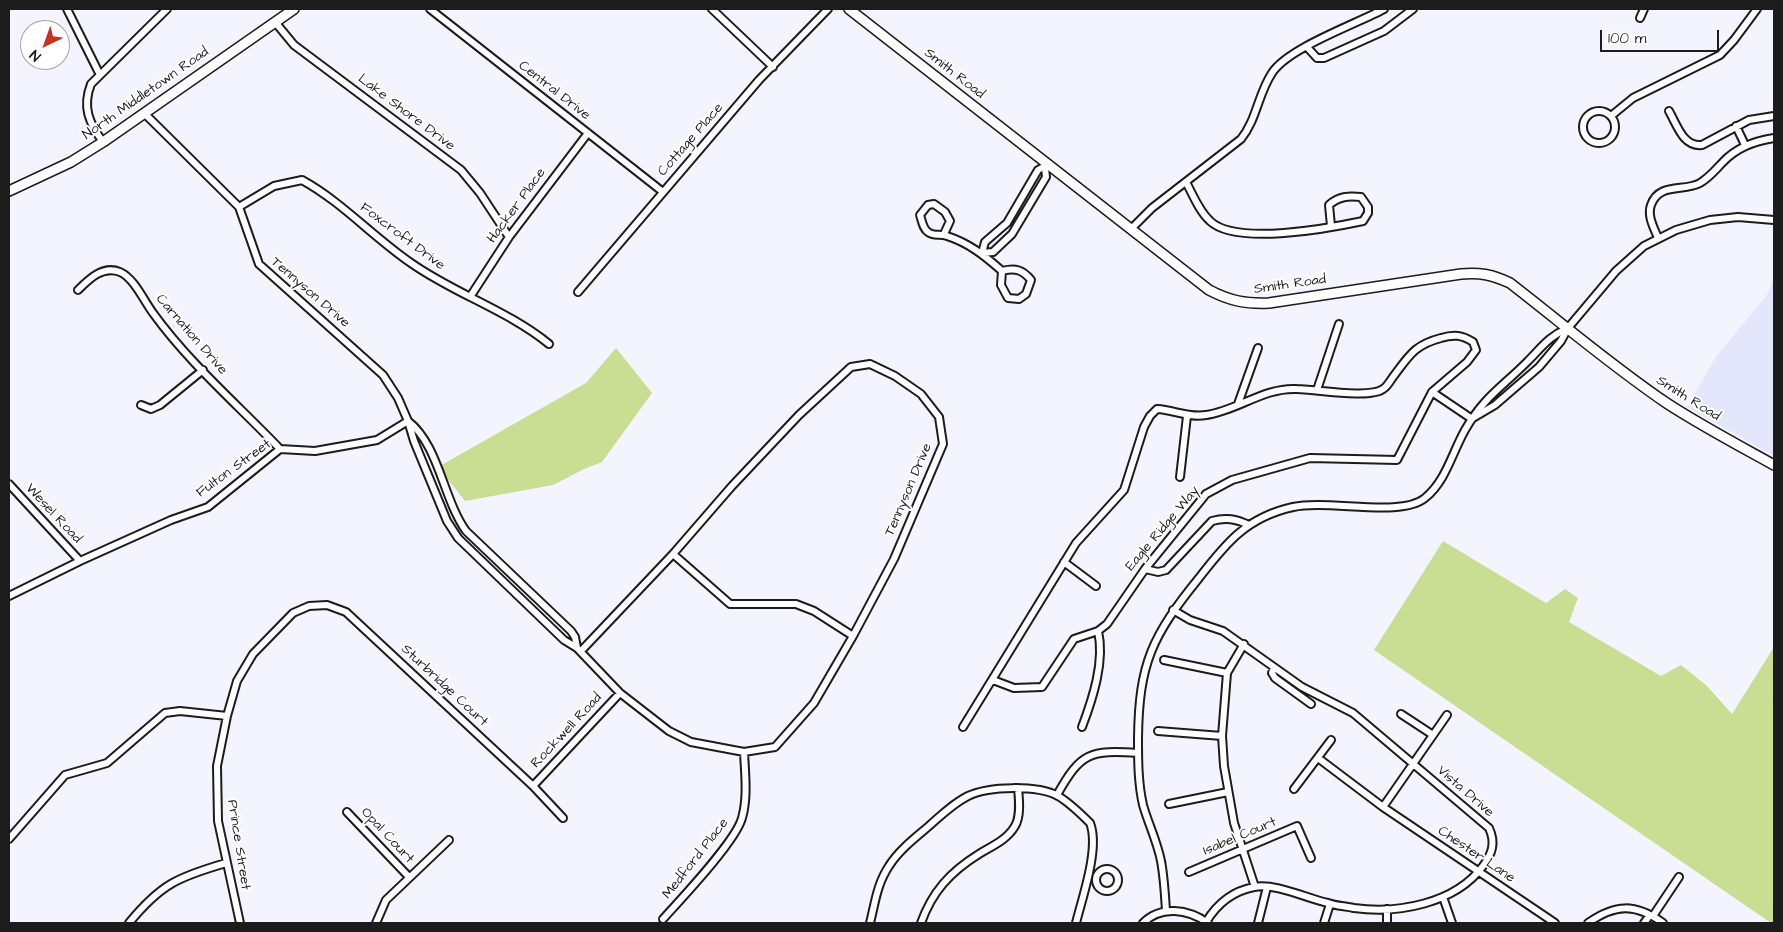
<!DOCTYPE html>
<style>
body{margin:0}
#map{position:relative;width:1783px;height:932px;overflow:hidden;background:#f3f4fe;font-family:"Architects Daughter",sans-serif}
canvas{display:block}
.frame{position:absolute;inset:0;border:10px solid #1c1c1c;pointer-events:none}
.north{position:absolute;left:20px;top:20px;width:50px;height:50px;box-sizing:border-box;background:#fff;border:1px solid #a4a4a4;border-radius:50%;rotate:222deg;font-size:14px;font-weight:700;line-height:20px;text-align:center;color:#1c1c1c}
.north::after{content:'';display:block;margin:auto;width:18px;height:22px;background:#c8321e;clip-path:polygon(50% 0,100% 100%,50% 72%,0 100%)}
.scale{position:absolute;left:1600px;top:30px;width:119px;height:22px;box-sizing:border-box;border:2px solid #1c1c1c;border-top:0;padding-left:6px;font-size:15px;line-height:18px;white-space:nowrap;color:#1c1c1c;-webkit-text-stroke:4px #fff;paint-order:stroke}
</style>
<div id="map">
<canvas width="1783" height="932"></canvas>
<div class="frame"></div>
<div class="north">N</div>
<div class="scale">100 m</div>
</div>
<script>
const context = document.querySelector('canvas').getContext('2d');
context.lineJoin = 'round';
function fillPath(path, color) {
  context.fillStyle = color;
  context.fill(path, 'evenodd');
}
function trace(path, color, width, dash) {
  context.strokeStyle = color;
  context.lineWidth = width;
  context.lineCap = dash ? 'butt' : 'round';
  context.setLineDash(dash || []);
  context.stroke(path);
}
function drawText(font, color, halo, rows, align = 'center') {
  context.font = font + ' "Architects Daughter",sans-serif';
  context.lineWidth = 4;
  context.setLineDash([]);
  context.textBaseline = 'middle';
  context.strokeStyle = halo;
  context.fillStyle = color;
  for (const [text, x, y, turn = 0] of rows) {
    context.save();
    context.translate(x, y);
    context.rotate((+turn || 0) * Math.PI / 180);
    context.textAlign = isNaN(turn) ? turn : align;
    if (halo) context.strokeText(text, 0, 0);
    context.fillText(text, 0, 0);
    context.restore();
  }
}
fillPath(new Path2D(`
 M1774,277V456L1687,407L1715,358L1767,295Z`), '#e4e6fc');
fillPath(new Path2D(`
 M616,348L652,393L602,462L584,469L553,485L465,501L438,467L586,383Z
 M1443,541L1546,603L1565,589L1578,598L1569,622L1661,676L1681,665L1707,686L1732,714L1774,647V923H1771L1374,650Z`), '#c9dd93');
const street = new Path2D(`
 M67,9L99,73
 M430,9L663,192
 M712,9L773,67
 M1640,18L1644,9
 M275,22L294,45L461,170L480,193L509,237
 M1307,47L1317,58H1324L1384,31L1413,9
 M1583 127a16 16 0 1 1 32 0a16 16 0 1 1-32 0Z
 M1669,111C1677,125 1683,147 1702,145L1749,120L1774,116
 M1611,116L1633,98L1720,55L1734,40L1757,9
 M1736,126L1745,145
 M103,142C89,123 82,107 91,84L167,9
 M1045,168L1046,177L1012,234L993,252L982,253L985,242L1007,223L1038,170L1047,165
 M1186,182C1193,195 1199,211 1210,221C1236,246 1330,228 1363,221L1368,213V207L1361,197C1348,196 1339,196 1329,205L1331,226
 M239,207L274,186L302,180C342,202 373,237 411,263C455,294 507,310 549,344
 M1132,228L1152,208L1241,139C1257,119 1258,94 1272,73C1288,48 1356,24 1384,9
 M944,234L950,221L945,212L934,204L928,205L920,215C922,221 923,229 928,232C934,237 940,233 947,236C969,243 985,256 1002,271L1001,285L1008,298L1019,299L1026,294L1031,280C1022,269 1015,268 1002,271
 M1658,238C1654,228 1647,216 1651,205C1659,182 1684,192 1700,183C1710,177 1716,169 1723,162C1737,147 1754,141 1774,138
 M78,290C89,279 103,265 120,272C134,278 144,301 153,313C189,363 238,405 280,449
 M578,292L759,80L828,9
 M470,297L509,237L588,133
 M1317,390L1339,324
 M1432,392L1472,419
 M1238,404L1258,348
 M141,405L151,409L160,405L203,370
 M1473,418L1495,405L1539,367L1561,341L1568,328L1616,271L1644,246L1676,230L1710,220L1738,217L1774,220
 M1180,477L1187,416
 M9,484L80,561
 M673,554L730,604H796L814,611L853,636
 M1064,562L1096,586
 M1145,569L1158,572L1166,570L1212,521C1226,517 1236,519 1249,525
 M9,596L80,561L171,520L208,507L280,449L315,451L377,440L408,421L398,398L383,375L259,264L239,207L144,113
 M1173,610L1190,620L1223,631L1302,687L1353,713L1489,828C1496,843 1492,854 1483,866C1455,904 1397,914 1354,908C1345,906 1336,906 1328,903C1305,898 1277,883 1254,887C1233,891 1217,904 1206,922
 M1244,644L1227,673L1222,736L1224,766L1234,823L1255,887
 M577,648L575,637L571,631L466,531C443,499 439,445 408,421L414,441L447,521L458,538L564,640L577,648L620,693L669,731L691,742L744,752L775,747L814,703L853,636L894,559L943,444L939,417L921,394L895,376L870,364L851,367L799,415L732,486L673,554L581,651
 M1164,660L1227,673
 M1274,667L1272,673L1275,678L1311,704
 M1401,714L1433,735
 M963,727L1076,543L1124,490L1144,427L1150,416L1157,409C1174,410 1189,418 1206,415C1237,411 1264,387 1297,389C1314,389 1370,399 1383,389C1387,387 1390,381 1393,377C1409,356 1414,345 1441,338C1454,334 1462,335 1473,342L1476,350L1467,362L1432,392L1397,460L1310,458L1232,480L1206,494L1145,569L1107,624L1098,631L1074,639L1042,687L1014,688L993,680
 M1082,727C1093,698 1105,661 1098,631
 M1158,731L1222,736
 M1318,758L1383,807L1555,923
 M533,786L620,693
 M1294,789L1331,740
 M1057,795C1081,752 1090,750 1138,753
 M1169,804L1228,792
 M1383,807L1447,715
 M347,812L409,877
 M9,839L65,775L107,763L165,713L180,711L227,716
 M1096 880a11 11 0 1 1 22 0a11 11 0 1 1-22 0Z
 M1189,872L1297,826L1311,858
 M1443,897L1452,923
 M1166,911C1165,894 1164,877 1161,861C1157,841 1148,823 1143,805C1138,783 1138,760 1138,738C1139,663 1152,636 1199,578C1226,543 1247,517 1293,507C1328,499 1401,518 1425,498C1446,481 1452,453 1465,430C1484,397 1501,388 1527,362C1542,347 1548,337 1568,328
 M1653,916L1679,877
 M663,919C681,899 736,841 742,818C748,797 745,774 744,752
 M129,923C161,884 178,877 226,863
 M240,923L218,821L217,766L227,716L237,681L253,654L293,613L309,606L327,605L346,612L533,786L563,818
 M376,923L386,900L449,840
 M870,923C875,903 877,884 889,866C899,850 915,838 929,826C941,815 954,803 968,796C989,786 1037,785 1058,796C1070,803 1080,813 1090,823C1100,848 1082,898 1076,923
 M921,923C932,892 950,872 979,854C992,846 1007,840 1015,826C1021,816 1019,799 1018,788
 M1143,923C1161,905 1188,909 1208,923
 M1258,923L1267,887
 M1324,923L1330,904
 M1387,923V909
 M1588,923C1615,904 1635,903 1663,923
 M1644,923L1650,915`);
const secondary = new Path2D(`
 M849,9L1209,290C1230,301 1246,304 1269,303L1461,274C1480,272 1493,275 1510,283C1563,324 1613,367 1668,404C1702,426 1738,445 1774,465
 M9,191L71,162L103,142L294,9`);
trace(street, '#1c1c1c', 10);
trace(secondary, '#1c1c1c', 12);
trace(street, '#fff', 6);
trace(secondary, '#fff', 9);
drawText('14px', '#1c1c1c', '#fff', [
 ["Smith Road",954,74,38],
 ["Central Drive",554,91,38],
 ["North Middletown Road",146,94,-35],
 ["Lake Shore Drive",406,113,37],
 ["Cottage Place",691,140,-49],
 ["Hacker Place",517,206,-54],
 ["Foxcroft Drive",402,237,37],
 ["Smith Road",1290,285,-8],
 ["Tennyson Drive",310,293,41],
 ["Carnation Drive",191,335,49],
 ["Smith Road",1688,399,32],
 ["Fulton Street",234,469,-36],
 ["Tennyson Drive",909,490,-67],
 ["Wesel Road",53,514,47],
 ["Eagle Ridge Way",1163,529,-50],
 ["Sturbridge Court",444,686,43],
 ["Rockwell Road",567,731,-47],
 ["Vista Drive",1465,792,41],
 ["Opal Court",387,836,47],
 ["Isabel Court",1240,837,-23],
 ["Prince Street",238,845,81],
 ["Chester Lane",1476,855,34],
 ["Medford Place",696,859,-52]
]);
</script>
